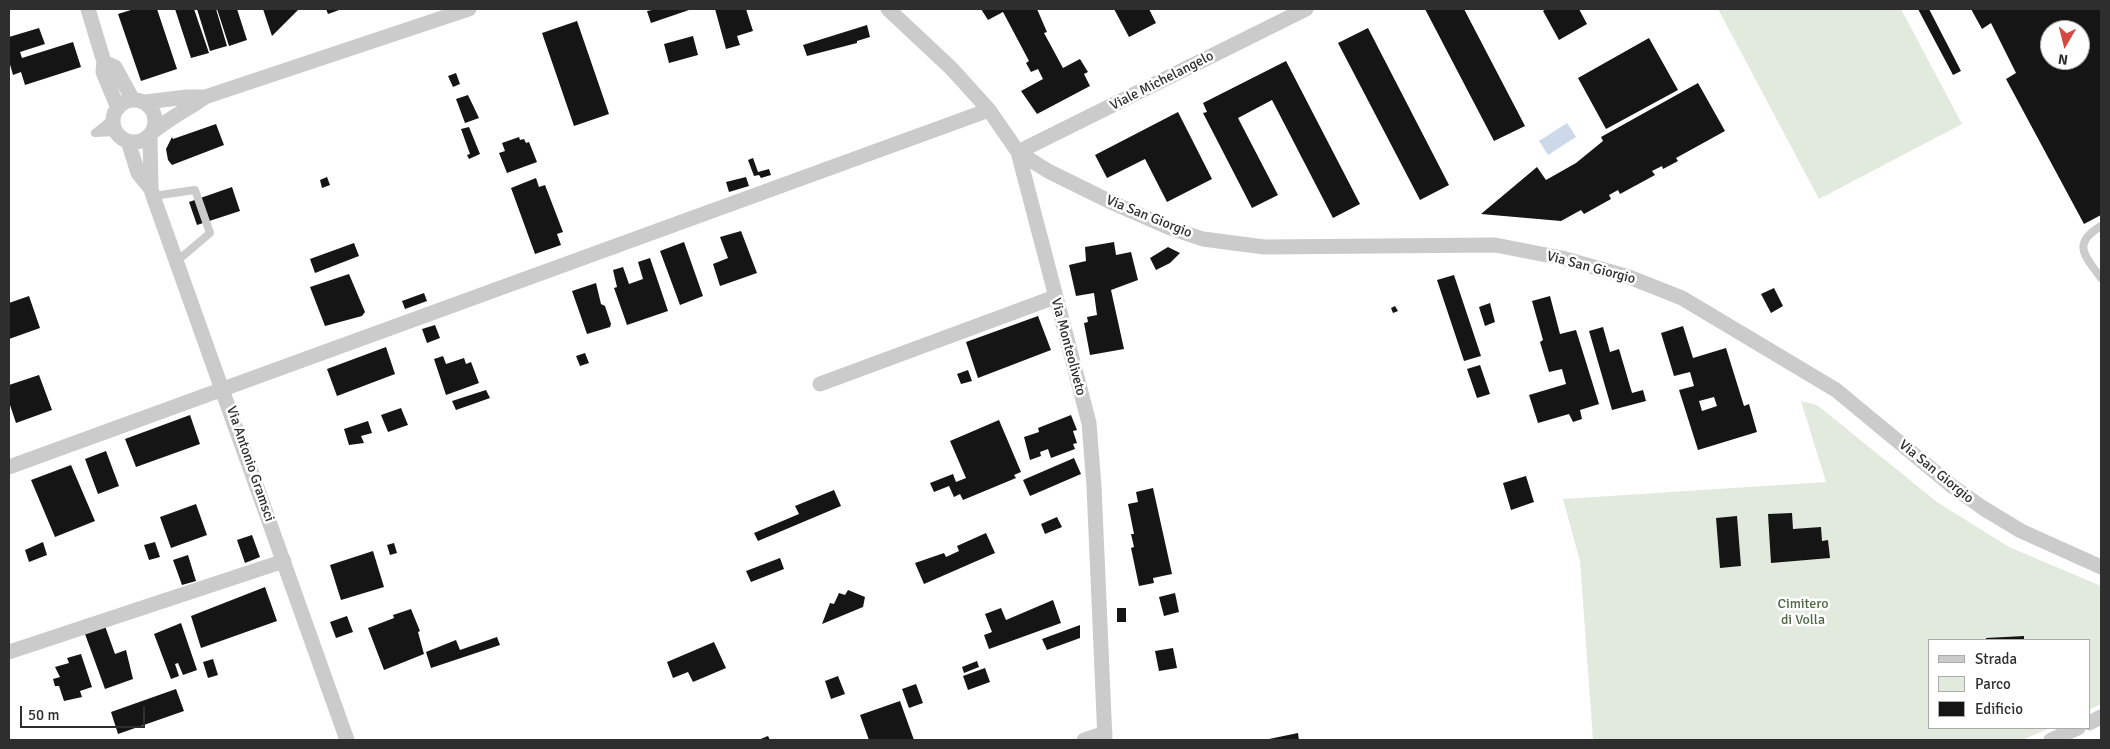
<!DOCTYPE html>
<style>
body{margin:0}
#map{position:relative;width:2110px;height:749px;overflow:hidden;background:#fff;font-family:Signika,sans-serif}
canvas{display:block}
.frame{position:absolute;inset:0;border:10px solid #2e2e2e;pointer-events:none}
.legend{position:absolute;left:1928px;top:639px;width:162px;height:90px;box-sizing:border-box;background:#fff;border:1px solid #ababab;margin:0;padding:6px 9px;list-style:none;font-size:15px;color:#2e2e2e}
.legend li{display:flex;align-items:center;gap:10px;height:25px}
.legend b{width:25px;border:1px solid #ababab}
.north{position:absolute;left:2040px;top:20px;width:50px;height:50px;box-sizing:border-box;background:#fff;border:1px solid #ababab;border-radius:50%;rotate:188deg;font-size:14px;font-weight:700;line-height:20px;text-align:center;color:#2e2e2e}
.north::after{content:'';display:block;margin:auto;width:18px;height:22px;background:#d54941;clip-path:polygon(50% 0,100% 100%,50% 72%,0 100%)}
.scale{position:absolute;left:20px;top:706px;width:125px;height:22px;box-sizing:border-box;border:2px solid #2e2e2e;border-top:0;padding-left:6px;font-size:15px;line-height:18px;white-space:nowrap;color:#2e2e2e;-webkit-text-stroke:4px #fff;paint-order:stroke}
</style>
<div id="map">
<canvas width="2110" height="749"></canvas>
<div class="frame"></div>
<ul class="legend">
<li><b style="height:6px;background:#cbcbcb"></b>Strada</li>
<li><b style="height:14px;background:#e2eadd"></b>Parco</li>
<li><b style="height:14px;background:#151515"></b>Edificio</li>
</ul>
<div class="north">N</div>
<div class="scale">50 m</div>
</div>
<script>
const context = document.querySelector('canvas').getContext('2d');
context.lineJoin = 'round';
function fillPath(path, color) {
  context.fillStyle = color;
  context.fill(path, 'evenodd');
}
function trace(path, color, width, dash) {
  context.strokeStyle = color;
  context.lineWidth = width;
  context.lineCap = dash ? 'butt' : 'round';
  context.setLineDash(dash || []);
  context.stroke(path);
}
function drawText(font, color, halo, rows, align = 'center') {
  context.font = font + ' Signika,sans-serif';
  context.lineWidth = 5;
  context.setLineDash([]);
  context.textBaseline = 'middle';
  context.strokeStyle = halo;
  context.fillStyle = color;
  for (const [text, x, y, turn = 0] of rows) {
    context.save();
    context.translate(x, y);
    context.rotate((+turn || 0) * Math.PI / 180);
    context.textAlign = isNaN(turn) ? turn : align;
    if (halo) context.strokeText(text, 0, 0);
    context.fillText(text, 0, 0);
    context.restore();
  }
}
fillPath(new Path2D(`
 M1718,9H1901L1962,124L1819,199Z
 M1801,401L1817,405L1937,502L2009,547L2101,586V704L2089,710V640H1929V728H2050L2022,740H1593L1580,561L1563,499L1826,482Z`), '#e2eadd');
fillPath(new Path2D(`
 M1567,123L1576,137L1548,155L1539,141Z`), '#cbd9e8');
fillPath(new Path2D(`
 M134,9H157L177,69L141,81L118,14Z
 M175,9H194L209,53L191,58Z
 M197,9H216L227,46L210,51Z
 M217,9H237L247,40L229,46Z
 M263,9H299L272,36Z
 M326,9H342L328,14Z
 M657,9H689V10L651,23L647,11Z
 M715,9H746L753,31L737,36L740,45L726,49Z
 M981,9H1037L1047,32L1044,33L1063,68L1080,59L1088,72L1084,74L1090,86L1037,114L1021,91L1043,79L1038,69L1031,72L1026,63L1029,61L1003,12L988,20Z
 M1114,9H1149L1156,23L1129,37Z
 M1425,9H1464L1525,126L1494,141Z
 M1546,9H1579L1587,24L1559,40L1543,11Z
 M1918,9H1929L1961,71L1953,75Z
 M1971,9H2101V215L2084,224L2006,79L2016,73L1991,23L1982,29ZM2050,30H2080V60H2050Z
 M577,21L609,114L574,126L542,33Z
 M867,25L870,37L857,41V43L807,56L803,45Z
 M39,28L45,44L20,52L22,58L73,42L81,67L25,85L21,72L13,75L9,61V37Z
 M1368,28L1449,185L1420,200L1338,43Z
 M693,36L698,55L669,63L664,44Z
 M1649,38L1678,90L1606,129L1578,78Z
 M1286,61L1360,204L1333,218L1272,100L1238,118L1278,195L1252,208L1203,113L1207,112L1203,103Z
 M456,73L460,84L453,87L448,76Z
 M1698,83L1725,131L1676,158L1678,161L1663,169L1662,166L1652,171L1655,175L1620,194L1618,190L1609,195L1611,199L1584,214L1581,210L1561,221L1481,214L1537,167L1546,180L1576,163L1603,141L1601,137Z
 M468,95L479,118L465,123L456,99Z
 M1178,112L1212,179L1167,202L1145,159L1107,178L1095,155Z
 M216,124L224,145L172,165L168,160L166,149L172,137L173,139Z
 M469,127L480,154L469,159L467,155L470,154L461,129Z
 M519,137L520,140L524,139L526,143L529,142L537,162L507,173L499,153L505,151L502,143Z
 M753,158L758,172L769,169L771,175L761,178L759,175L754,176L748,160Z
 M327,177L330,185L322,188L320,180Z
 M746,177L749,186L729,192L726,182Z
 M536,178L539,187L545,185L563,232L557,234L561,245L535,254L511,188Z
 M232,187L240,211L197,225L189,202Z
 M741,231L757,273L720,286L713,264L728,258L720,237Z
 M684,242L703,296L680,305L660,251Z
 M1114,242L1116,255L1131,252L1138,280L1111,290L1124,349L1090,355L1084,323L1088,322L1087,317L1097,315L1094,293L1076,296L1069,265L1086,261L1085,247Z
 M354,243L359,256L315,273L310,259Z
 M1168,247L1180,253L1170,263L1156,270L1150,258Z
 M650,258L668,311L627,325L614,288L617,287L613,270L623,267L629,284L643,279L638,262Z
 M349,274L365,312L362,316L325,326L310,287Z
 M1454,275L1481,356L1464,361L1437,280Z
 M596,283L601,304L605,306L611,324L610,327L587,334L572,291Z
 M1774,288L1783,306L1771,313L1761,294Z
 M424,293L427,301L405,309L402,301Z
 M29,296L40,328L9,339V303Z
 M1550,296L1560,334L1576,330L1599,404L1580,410L1582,419L1573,422L1569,414L1538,423L1529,395L1566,384L1562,369L1549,372L1540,342L1543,340L1532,301Z
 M1490,303L1495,322L1485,326L1479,307Z
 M1395,306L1398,311L1393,313L1391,308Z
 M1038,316L1051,350L978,378L966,342Z
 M435,325L440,338L427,343L422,329Z
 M1683,326L1693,358L1726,348L1744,406L1749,404L1757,432L1698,450L1679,390L1694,386L1690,372L1674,376L1661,333ZM1714,397L1717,406L1702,411L1699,401Z
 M1603,327L1610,352L1619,349L1632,393L1643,390L1646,401L1612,410L1589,331Z
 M386,347L395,374L337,396L327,369Z
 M585,353L589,363L580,366L576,356Z
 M443,356L446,364L464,358L466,364L471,362L479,383L446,395L434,359Z
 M1480,365L1490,394L1477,398L1467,369Z
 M968,370L972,381L961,384L957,374Z
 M39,375L52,410L16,423L9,402V385Z
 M486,390L490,398L456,410L452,401Z
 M401,408L408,425L388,432L381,415Z
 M190,415L200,444L136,467L125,439Z
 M1071,415L1077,430L1073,431L1077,443L1073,444L1075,449L1051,458L1048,449L1040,452L1041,456L1030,460L1024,437L1039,432L1038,428Z
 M999,420L1021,472L1014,475L1016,478L963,500L960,494L954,497L949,486L934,492L930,483L953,474L956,482L966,478L950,441Z
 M368,421L372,433L361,436L364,443L349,445L344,429Z
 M106,451L119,486L98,494L85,459Z
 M1074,458L1081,474L1030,496L1023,480Z
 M71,465L95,521L55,537L31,480Z
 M1526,476L1534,502L1511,510L1503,483Z
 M1153,488L1172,574L1153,578L1154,583L1139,586L1131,548L1134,547L1131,534H1134L1128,504L1138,502L1136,492Z
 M834,490L841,506L758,541L754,533L799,514L795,506Z
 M196,504L207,535L171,548L160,517Z
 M1792,513L1793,529L1821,527L1822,541L1828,540L1830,558L1771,563L1768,514Z
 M1737,516L1741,566L1720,568L1716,518Z
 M1057,517L1062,527L1045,534L1041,524Z
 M986,533L995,553L924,584L915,563L944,553L946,557L959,551L957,546Z
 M252,535L260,557L245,563L237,540Z
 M43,542L47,555L29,562L25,550Z
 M155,542L160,557L149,560L144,545Z
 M394,543L397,553L390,555L387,545Z
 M373,551L384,587L341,600L330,565Z
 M188,555L196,581L182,585L173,560Z
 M780,558L784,569L751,582L746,571Z
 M265,587L277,621L201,648L191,616Z
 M848,590L865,597L863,607L822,624L830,603L834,604L839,593L845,595Z
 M1175,593L1179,612L1164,616L1159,597Z
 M1053,600L1061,623L989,649L984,635L992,632L985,614L1001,608L1006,620Z
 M1117,608H1126V622H1117Z
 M411,609L420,631L418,632L424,654L384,670L368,628L394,618L393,615Z
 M347,616L353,632L336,638L330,622Z
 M181,623L197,670L183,675L178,663L175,664L179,676L171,679L154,634Z
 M1080,625V638L1047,650L1042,639Z
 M105,626L115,654L126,650L133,679L105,689L85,634Z
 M2024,636V640H1986V638Z
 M497,637L500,645L431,668L426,652L456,640L460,650Z
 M714,642L726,668L693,682L688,672L673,678L667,662Z
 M1173,648L1177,668L1159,671L1155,651Z
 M81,654L92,687L80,691L82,697L64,701L59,686H55L53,679L60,677L55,667L69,663L67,658Z
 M213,659L218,675L208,678L203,662Z
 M977,661L979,667L964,673L962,667Z
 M985,668L990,682L968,690L963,676Z
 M838,676L845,694L831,699L825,681Z
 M916,684L923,703L909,708L902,689Z
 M176,689L184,711L118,734L111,712Z
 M900,701L914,740H869L860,715Z
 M1298,733L1299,740H1269V739Z
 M768,736L770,740H758Z`), '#151515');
trace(new Path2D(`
 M95,133L113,118
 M95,133L116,132
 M153,196L195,190L210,233L177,261
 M2101,226C2071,244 2085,256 2101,278`), '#cbcbcb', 8);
trace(new Path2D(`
 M88,9L104,62L103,72L118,108
 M888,9L952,69L989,110L1018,152L1089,423L1094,486L1105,740
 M104,62L115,67L133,100
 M113 121a21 21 0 1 1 42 0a21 21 0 1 1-42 0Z
 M145,102L187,97H205L469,9
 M154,131C170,118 188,109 205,97
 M150,136L151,189L153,196L347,740
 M128,141L138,173L151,189
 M1018,152L1048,171L1115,204L1170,228L1203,239L1264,247L1495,245L1562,258L1629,277L1682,298L1836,390L1952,486L1983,508L2021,531L2101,567
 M1018,152L1306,9
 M820,384L1055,297
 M9,467L989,110
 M9,652L284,561
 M2089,723L2101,717
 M1084,740L1105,733
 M2051,740L2078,728`), '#cbcbcb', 15);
drawText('14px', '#2e2e2e', '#fff', [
 ["Viale Michelangelo",1162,81,-27],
 ["Via San Giorgio",1149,217,22],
 ["Via San Giorgio",1591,268,15],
 ["Via Monteoliveto",1068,347,75],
 ["Via Antonio Gramsci",250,464,71],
 ["Via San Giorgio",1936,472,39]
]);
drawText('14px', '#4d6640', '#fff', [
 ["Cimitero",1803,604],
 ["di Volla",1803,620]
]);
</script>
